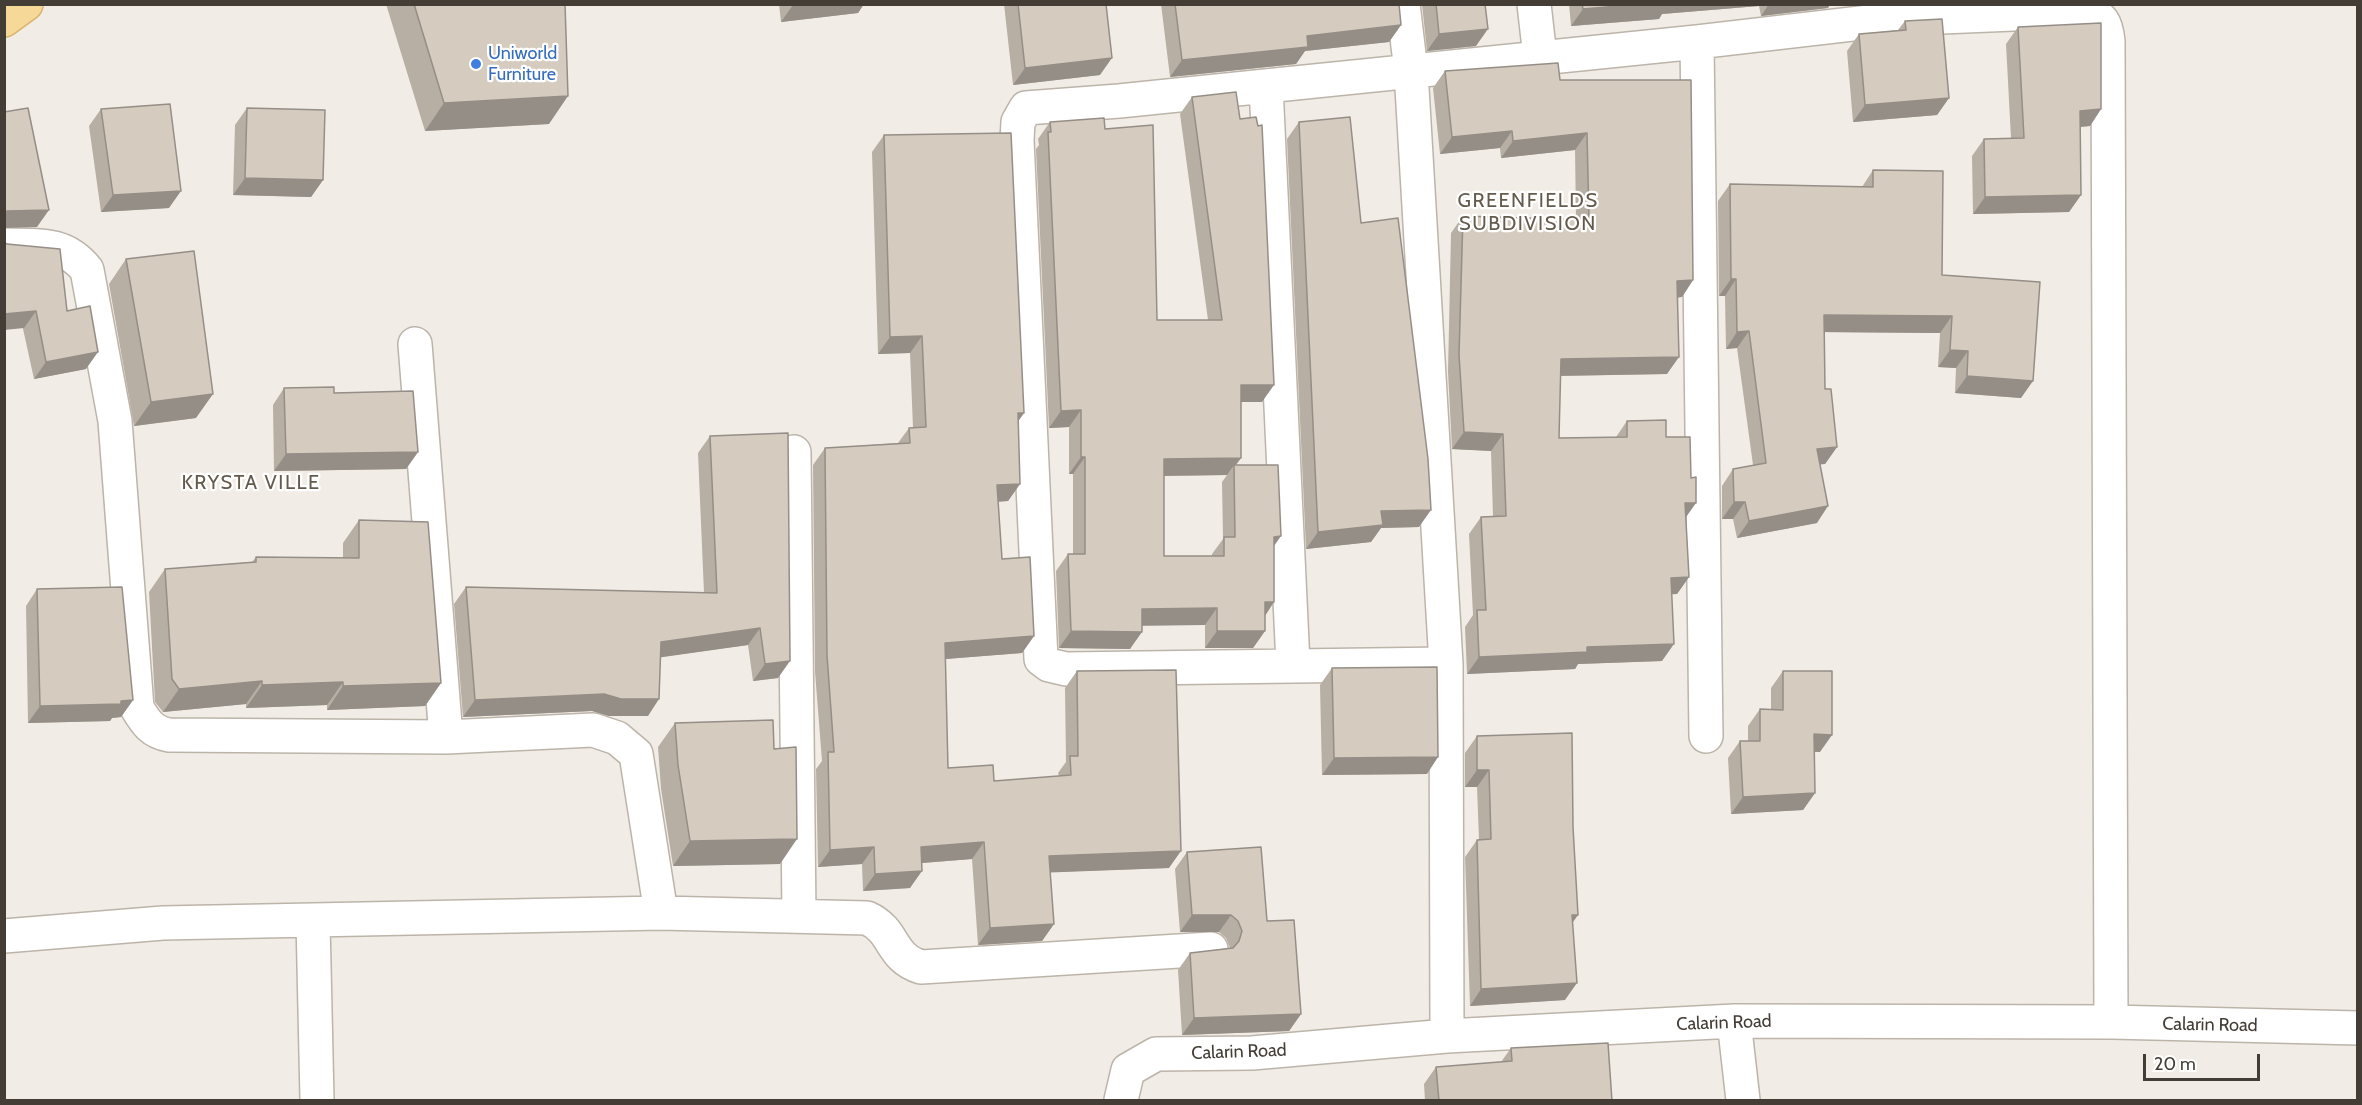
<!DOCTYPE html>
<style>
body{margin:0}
#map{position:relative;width:2362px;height:1105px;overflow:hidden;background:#f1ede6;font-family:Cabin,sans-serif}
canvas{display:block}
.frame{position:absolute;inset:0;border:6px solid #433d35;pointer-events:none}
.scale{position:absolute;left:2143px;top:1054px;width:117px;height:27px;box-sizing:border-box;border:3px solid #433d35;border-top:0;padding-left:8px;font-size:18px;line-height:21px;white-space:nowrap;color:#433d35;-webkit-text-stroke:4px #fff;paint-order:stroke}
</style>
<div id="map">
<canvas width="2362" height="1105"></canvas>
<div class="frame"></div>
<div class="scale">20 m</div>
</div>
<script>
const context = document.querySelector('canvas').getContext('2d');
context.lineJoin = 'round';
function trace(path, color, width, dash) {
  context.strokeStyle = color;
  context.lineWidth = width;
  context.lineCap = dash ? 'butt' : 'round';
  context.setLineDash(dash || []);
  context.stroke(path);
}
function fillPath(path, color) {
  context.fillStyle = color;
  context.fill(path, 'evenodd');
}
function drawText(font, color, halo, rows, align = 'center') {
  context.font = font + ' Cabin,sans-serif';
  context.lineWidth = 4.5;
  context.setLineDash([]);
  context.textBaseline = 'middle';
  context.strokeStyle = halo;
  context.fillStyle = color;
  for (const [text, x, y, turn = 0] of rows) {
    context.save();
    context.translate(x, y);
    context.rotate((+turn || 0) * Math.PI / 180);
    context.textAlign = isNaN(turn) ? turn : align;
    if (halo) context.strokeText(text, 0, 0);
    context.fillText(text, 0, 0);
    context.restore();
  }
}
const street = new Path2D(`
 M1403,4L1411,71L1446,664L1447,1036
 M1534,4L1540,57
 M1697,42L1706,736
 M1266,86L1293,664
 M4,245C38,246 64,241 87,270L115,421L137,708C146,723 152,732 169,735L446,737L593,730L617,738L636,754L661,913
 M415,344L446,737
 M794,452L799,916
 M1446,664L1066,669L1049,665L1041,659L1017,140L1018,122L1026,108L1119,101L1697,42L1895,19L2084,11C2103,16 2106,23 2108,41L2111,1022
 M313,921L317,1100
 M4,936L163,923L661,913L867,918C896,931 889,957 921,967L1211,949
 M1734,1021L1743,1100
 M1121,1100L1128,1070L1156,1054L1252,1053L1447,1036L1734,1021L2111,1022L2358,1028`);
const primary = new Path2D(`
 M4,20L26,4`);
trace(street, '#bcb4a9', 36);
trace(primary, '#dab46b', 36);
trace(street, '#fff', 33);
trace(primary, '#f6d899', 33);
fillPath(new Path2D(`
 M386,4H565L549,124L425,131Z
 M779,4H864L858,13L781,22Z
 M1004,4H1106L1100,75L1013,85Z
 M1161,4H1399L1401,25L1389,42L1305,51L1296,64L1170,77Z
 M1422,4H1485L1476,46L1427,51Z
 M1569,4H1830L1828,8L1761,16L1759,6L1662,14L1659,19L1571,26Z
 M1905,21L1949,98L1937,115L1853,122L1847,51L1859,34L1898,30Z
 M2018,27L2101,109L2090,126L2080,127L2081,195L2069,212L1973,214L1972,156L1984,139L2011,138L2006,44Z
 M1445,71L1560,80L1693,280L1682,297L1677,298L1667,374L1560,376L1559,438L1616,437L1627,421L1666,437L1686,518L1689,577L1677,594H1671L1662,661L1578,664L1575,669L1467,674L1465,627L1473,615L1469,534L1481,517H1493L1491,451L1452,449L1448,372L1451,233L1463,216L1576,219L1575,150L1501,158L1500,148L1440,154L1433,88Z
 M1192,97L1262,402H1241V458L1236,465L1274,546L1265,616V631L1253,648H1205V625H1142L1130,649L1059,648L1056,571L1068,554H1073V474H1069V427L1049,428L1036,149L1039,145L1038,139L1050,122L1105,129L1157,320H1208L1180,114ZM1227,475L1222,482L1223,539L1212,554V556H1164V476Z
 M247,108L323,180L311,197L233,195L235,125Z
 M101,109L169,208L101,212L89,126Z
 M1299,122L1361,223L1419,527L1381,528L1371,542L1306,549L1287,139Z
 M884,135L1024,413L1018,421L1020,484L1008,501L998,502L1002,559L1034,636L1022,653L945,659L948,768L994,781L1059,776L1058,773L1066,762L1065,688L1077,671L1169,868L1050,872L1054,924L1042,941L978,945L972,859L922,863L910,888L863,891L862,864L818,867L816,769L822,761L815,672L813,465L825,448L898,443L909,428H913L910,353L878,354L872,152Z
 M1873,170L2021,398L1955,393L1956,368L1938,367L1940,333L1824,332L1825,389L1837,447L1825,464H1820L1817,523L1737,538L1733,519H1722V486L1733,469L1753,465L1737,348L1726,349L1725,296H1719L1718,201L1730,184L1862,187Z
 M4,242L67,311L86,369L34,379Z
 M126,259L196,418L134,426L109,284Z
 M284,388L334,393L418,452L406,469L274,471L273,405Z
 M710,436L778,678L753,681L748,645L660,657L648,716H609L592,711L463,717L454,604L466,587L704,593L698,453Z
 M359,520L441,683L425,706L327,710V705L246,708V704L163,712L155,702L149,592L165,569L252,562L256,557L343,558V543Z
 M37,589L133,700L121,717L112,718L110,721L28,723L26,606Z
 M1332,668L1427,774L1322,775L1320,685Z
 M1783,671L1820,752H1815V793L1803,810L1731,814L1728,758L1740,741H1748V726L1760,709H1771V688Z
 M675,723L780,864L673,866L661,789L658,747Z
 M1477,736L1573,921L1565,1000L1470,1006L1465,857L1477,840H1479L1477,787H1465V753Z
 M1187,852L1267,921L1301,1014L1289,1031L1182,1035L1178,970L1190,953L1230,948L1226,938L1219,932H1180L1175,869Z
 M1511,1048L1612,1101H1425L1424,1084L1436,1067L1501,1062Z`), '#b7afa4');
fillPath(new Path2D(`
 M864,4L858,13L781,22L793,5Z
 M1642,4H1760L1759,6L1662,14L1659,19L1571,26L1583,9Z
 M1769,4H1830L1828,8L1761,16Z
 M1401,25L1389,42L1305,51L1296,64L1170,77L1182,60L1307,36Z
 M1488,29L1476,46L1427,51L1439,34Z
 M1112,58L1100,75L1013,85L1025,68Z
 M568,96L549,124L425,131L444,103Z
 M1949,98L1937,115L1853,122L1865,105Z
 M2101,109L2090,126L2068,128L2080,111Z
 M1512,131L1500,148L1440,154L1452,137Z
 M1587,133L1575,150L1501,158L1513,141Z
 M245,178L323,180L311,197L233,195Z
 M181,191L169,208L101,212L113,195Z
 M2081,195L2069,212L1973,214L1985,197Z
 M49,210L37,227L4,228V214L7,211Z
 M1731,279H1736L1725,296H1719Z
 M1693,280L1682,297L1665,298L1677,281Z
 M36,311L24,328L4,330V314Z
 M1824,315L1952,316L1940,333L1812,332Z
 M1749,331L1737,348L1726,349L1737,332Z
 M922,336L910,353L878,354L890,337Z
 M1950,350L1968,351L1956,368L1938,367Z
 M98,352L86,369L34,379L46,362Z
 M1679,357L1667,374L1549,376L1561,359Z
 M1967,376L2033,381L2021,398L1955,393Z
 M1241,385H1274L1262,402H1229Z
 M213,394L196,418L134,426L151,402Z
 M1081,410L1069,427L1049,428L1061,411Z
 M1018,413H1024L1012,430Z
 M1464,432L1503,434L1491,451L1452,449Z
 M1837,447L1825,464L1805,466L1817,449Z
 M418,452L406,469L274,471L286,454Z
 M1081,457H1085L1073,474H1069Z
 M1241,458L1234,467V465L1227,475L1153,476L1164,459Z
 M1020,484L1008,501L985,502L997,485Z
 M1734,502H1745L1733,519H1722Z
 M1685,503H1696L1684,520Z
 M1828,506L1817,523L1737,538L1749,521Z
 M1431,510L1419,527L1381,528L1371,542L1306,549L1318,532L1381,511Z
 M1281,536L1269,553L1274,537Z
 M1689,577L1677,594L1659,595L1671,578Z
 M1265,602H1274L1263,619Z
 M1217,608L1205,625L1130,626L1142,609Z
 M760,628L748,645L649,659L661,642Z
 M1071,631L1142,632L1130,649L1059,648Z
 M1217,631H1265L1253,648H1205Z
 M1034,636L1022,653L933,660L945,643Z
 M1674,644L1662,661L1578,664L1575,669L1467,674L1479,657L1587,647Z
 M790,661L778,678L753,681L765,664Z
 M262,681L246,704L163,712L179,689Z
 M343,682L327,705L246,708L262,685Z
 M441,683L425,706L327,710L343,686Z
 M604,694L659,699L648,716H609L592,711L463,717L475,700Z
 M133,700L121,717L112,718L110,721L28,723L40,706Z
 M1814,734L1832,735L1820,752L1802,751Z
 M1438,757L1427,774L1322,775L1334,758Z
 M1477,770H1489L1477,787H1465Z
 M1815,793L1803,810L1731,814L1743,797Z
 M797,839L780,864L673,866L690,841Z
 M984,842L972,859L909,864L921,847Z
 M874,847L862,864L818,867L830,850Z
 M1181,851L1169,868L1037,873L1049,856Z
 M922,871L910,888L863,891L875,874Z
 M1192,915H1231L1219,932H1180Z
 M1572,915H1578L1566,932Z
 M1054,924L1042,941L978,945L990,928Z
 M1577,983L1565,1000L1470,1006L1481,989Z
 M1301,1014L1289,1031L1182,1035L1194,1018Z`), '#958e86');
const building = new Path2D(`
 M414,4H565L568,96L444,103Z
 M1018,4H1106L1112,58L1025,68Z
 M1175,4H1399L1401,25L1307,36L1308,47L1182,60Z
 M1436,4H1485L1488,29L1439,34Z
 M1582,4H1642L1583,9Z
 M1942,19L1949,98L1865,105L1859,34L1906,30L1905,21Z
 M2101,23V109L2080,111L2081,195L1985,197L1984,139L2024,138L2018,27Z
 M1558,63L1560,80H1691L1693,280L1677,281L1679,357L1561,359L1559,438L1627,437V421L1666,420V437H1690L1691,478L1696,477V503H1685L1689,577L1671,578L1674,644L1587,647V652L1479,657L1477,610H1486L1481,517L1506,516L1503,434L1464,432L1459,355L1463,216L1589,220L1587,133L1513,141L1512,131L1452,137L1445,71Z
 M1236,92L1240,119L1256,117L1258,126L1262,125L1274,385H1241V458L1164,459V556H1224V537H1235L1234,465H1278L1281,536L1274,537V602H1265V631H1217V608L1142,609V632L1071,631L1068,554H1085V457H1081V410L1061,411L1048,132H1051L1050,122L1104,118L1105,129L1153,125L1157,320H1222L1192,97Z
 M170,104L181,191L113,195L101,109Z
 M28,108L49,210L7,211L4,214V112Z
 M247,108L325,110L323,180L245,178Z
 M1350,117L1361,223L1398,218L1428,459L1431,510L1381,511L1383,525L1318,532L1299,122Z
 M1011,133L1024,413H1018L1020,484L997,485L1002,559L1030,557L1034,636L945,643L948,768L993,765L994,781L1071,775L1070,756H1078L1077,671L1176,670L1181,851L1049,856L1054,924L990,928L984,842L921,847L922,871L875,874L874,847L830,850L828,752H834L827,655L825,448L910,443L909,428L926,427L922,336L890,337L884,135Z
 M1873,170L1943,171L1942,275L2040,282L2033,381L1967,376L1968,351L1950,350L1952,316L1824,315L1825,389H1831L1837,447L1817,449L1828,506L1749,521L1745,502H1734L1733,469L1766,463L1749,331L1737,332L1736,279H1731L1730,184L1873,187Z
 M4,242L7,244L60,249L67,311L90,306L98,352L46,362L36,311L4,314Z
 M194,251L213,394L151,402L126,259Z
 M334,387V393L413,391L418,452L286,454L284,388Z
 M788,433L790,661L765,664L760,628L661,642L659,699H621L604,694L475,700L466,587L717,593L710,436Z
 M359,520L428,522L441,683L343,686V682L262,685V681L179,689L172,679L165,569L256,562V557L359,558Z
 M122,587L133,700L121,701V704L40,706L37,589Z
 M1437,667L1438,757L1334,758L1332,668Z
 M1783,671H1832V735L1814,734L1815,793L1743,797L1740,741H1760V709L1783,710Z
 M773,720L774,749L796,747L797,839L690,841L678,765L675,723Z
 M1572,733L1573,827L1578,915H1572L1577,983L1481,989L1477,840L1491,839L1489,770H1477V736Z
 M1261,847L1267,921L1294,920L1301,1014L1194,1018L1190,953L1233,948L1239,941L1242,931L1238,921L1231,915H1192L1187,852Z
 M1608,1043L1612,1101H1439L1436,1067L1512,1061L1511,1048Z`);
fillPath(building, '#d5cbbf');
trace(building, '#958e86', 1.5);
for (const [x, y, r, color] of [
 [476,64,6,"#3f7fe0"]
]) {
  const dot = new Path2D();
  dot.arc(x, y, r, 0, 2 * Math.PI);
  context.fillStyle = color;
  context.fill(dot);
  trace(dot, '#fff', 2);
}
drawText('18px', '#366cbe', '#fff', [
 ["Uniworld",488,54],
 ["Furniture",488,75]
], 'left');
drawText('18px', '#433d35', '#fff', [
 ["Calarin Road",1724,1023,-2],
 ["Calarin Road",2210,1025,1],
 ["Calarin Road",1239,1052,-2]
]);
context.letterSpacing = '1.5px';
drawText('20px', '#655b4d', '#fff', [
 ["GREENFIELDS",1528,201],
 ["SUBDIVISION",1528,224],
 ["KRYSTA VILLE",251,483]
]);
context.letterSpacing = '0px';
</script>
